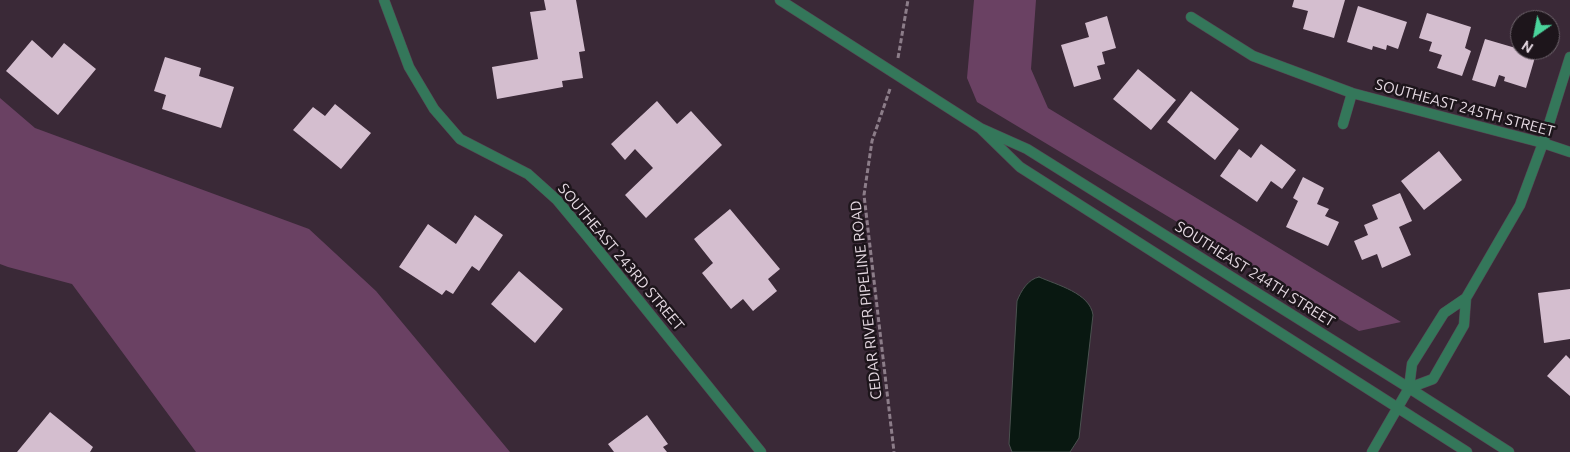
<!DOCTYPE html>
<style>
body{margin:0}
#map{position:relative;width:1570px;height:452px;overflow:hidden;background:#3a2937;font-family:Ubuntu,sans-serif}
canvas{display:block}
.north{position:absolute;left:1510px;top:10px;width:50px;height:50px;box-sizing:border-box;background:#1d151b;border:1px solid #6d636b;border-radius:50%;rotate:213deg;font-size:14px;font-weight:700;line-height:20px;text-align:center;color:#e5d9e2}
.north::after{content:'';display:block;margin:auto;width:18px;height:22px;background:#4ad49c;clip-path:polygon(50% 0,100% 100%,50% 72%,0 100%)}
</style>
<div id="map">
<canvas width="1570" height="452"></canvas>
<div class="north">N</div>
</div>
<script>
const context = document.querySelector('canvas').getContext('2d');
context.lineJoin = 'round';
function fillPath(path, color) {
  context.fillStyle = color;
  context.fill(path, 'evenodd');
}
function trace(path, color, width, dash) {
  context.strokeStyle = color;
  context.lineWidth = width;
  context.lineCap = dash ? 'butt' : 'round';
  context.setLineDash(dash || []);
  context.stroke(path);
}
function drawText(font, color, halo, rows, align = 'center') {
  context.font = font + ' Ubuntu,sans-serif';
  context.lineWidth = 5;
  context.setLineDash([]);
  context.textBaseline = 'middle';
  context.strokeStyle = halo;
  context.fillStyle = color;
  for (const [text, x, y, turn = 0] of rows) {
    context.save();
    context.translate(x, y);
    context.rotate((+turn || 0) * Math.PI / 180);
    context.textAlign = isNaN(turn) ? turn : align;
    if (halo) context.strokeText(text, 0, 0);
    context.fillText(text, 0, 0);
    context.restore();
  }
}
fillPath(new Path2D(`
 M974,0H1036L1031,69L1048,108L1401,322L1359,331L977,102L967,78Z
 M0,98L35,128L309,229L376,291L510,452H196L72,284L8,267L0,264Z`), '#6a4163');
const water = new Path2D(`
 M1039,277C1057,285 1090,293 1093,315L1079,438L1070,452H1012L1009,444L1017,301C1021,291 1028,279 1039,277Z`);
fillPath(water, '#091811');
trace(water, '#4b5250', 1);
fillPath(new Path2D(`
 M544,0H576L585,51L579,52L583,78L562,81L563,87L497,99L492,67L538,59L530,12L546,10Z
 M1294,0H1345L1334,38L1303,29L1308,11L1292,7Z
 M1358,6L1407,22L1398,49L1387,45L1386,50L1373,46L1372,50L1347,42Z
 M1427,13L1471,27L1465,48L1471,51L1462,76L1437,68L1442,55L1429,51L1432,42L1419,38Z
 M1107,16L1116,48L1102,52L1105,64L1097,66L1101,79L1074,87L1061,45L1089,37L1085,23Z
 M1485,39L1536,54L1526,88L1504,81L1505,77L1499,75L1495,87L1472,80Z
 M32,40L52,58L64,43L96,69L58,115L6,71Z
 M165,57L201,68L199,76L234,87L221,128L162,109L166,95L154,91Z
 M1138,69L1176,100L1151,130L1113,99Z
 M1191,91L1239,129L1215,160L1167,122Z
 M657,101L677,124L691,111L722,145L646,218L625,195L653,168L635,149L625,160L611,144Z
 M335,104L371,133L341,169L293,130L313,107L325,116Z
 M1261,144L1296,170L1282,189L1271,181L1257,202L1220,176L1239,149L1251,158Z
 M1439,151L1462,180L1424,210L1401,181Z
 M1303,177L1324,188L1317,204L1329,209L1325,216L1339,222L1328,246L1286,227L1298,201L1293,198Z
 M1400,193L1412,221L1399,227L1411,255L1382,268L1377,254L1362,260L1354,241L1368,235L1364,225L1378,219L1372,205Z
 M730,209L780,269L768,279L777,291L753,311L743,299L731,309L702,273L713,263L694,239Z
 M475,215L503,235L479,271L472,266L453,294L446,290L442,295L399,267L428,224L456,244Z
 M519,271L563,309L535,343L491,304Z
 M1570,289V339L1544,343L1538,293Z
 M1566,355L1570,359V396L1547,376Z
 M50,412L93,447L90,452H17Z
 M647,415L668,444L663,447L667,452H614L608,444Z`), '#d4becf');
const street = new Path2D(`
 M384,0L409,67L434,109L460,139L528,174L557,200L587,236L761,452
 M780,0L980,128
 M1191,17L1253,56L1352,93L1543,143L1570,152
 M1343,124L1352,93
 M1466,298L1520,205L1543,143L1570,57
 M1372,452L1409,388L1412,364L1444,313L1466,298L1464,325L1433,379L1409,388
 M1467,452L1020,167L980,128L1027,149L1409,388L1509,452`);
trace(street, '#554552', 11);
trace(new Path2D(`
 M898,58L908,0
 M890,89L872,141L864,195L894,452`), '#8c7d89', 3, [5, 2.5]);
trace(street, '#34775a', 10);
drawText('15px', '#e5d9e2', '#1d151b', [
 ["SOUTHEAST 245TH STREET",1465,108,15],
 ["SOUTHEAST 243RD STREET",621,257,50],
 ["SOUTHEAST 244TH STREET",1255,274,32],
 ["CEDAR RIVER PIPELINE ROAD",866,300,-96]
]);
</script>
